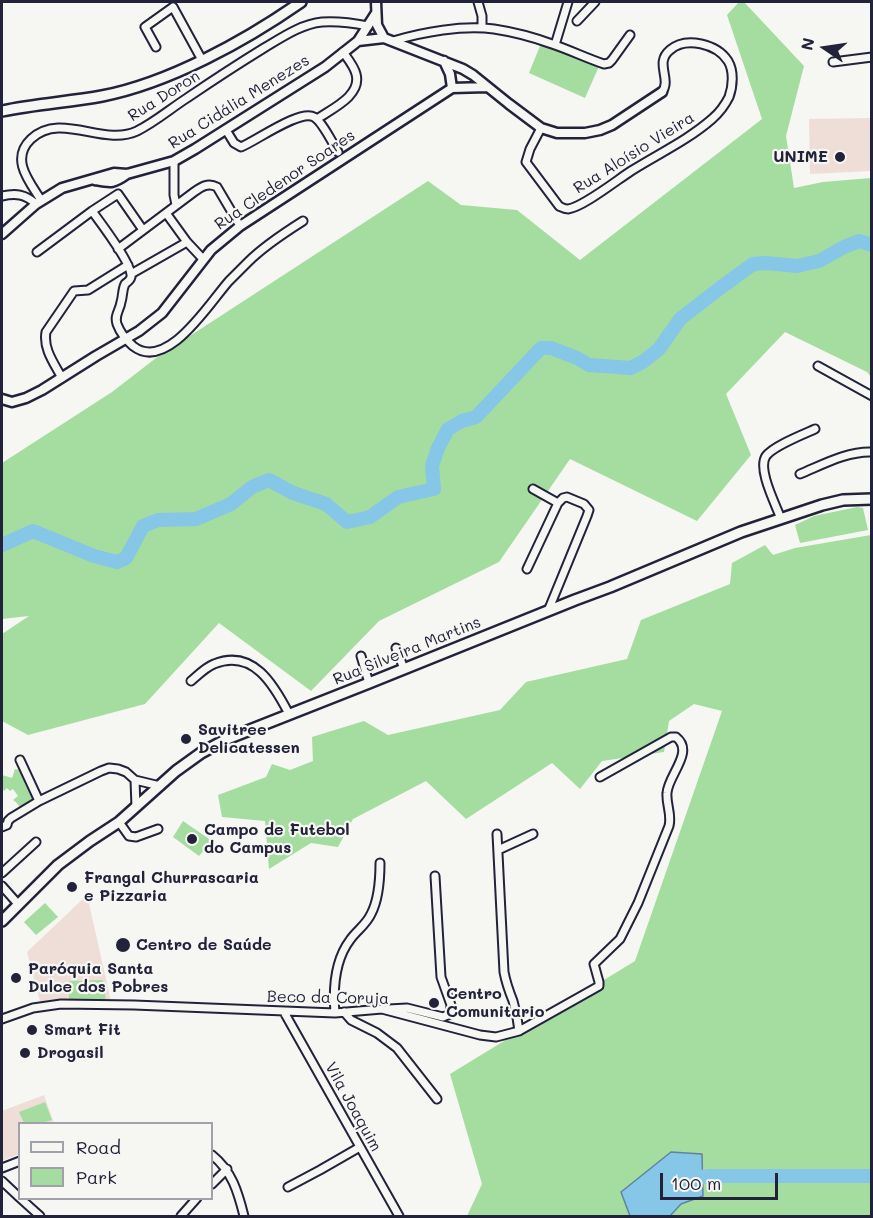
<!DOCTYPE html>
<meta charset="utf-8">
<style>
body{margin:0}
#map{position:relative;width:873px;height:1218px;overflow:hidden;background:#f6f6f2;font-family:Mali,sans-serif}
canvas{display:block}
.frame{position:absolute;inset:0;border:3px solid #22223b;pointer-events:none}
.legend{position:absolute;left:18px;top:1122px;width:195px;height:78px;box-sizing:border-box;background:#f6f6f2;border:2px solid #a1a1a9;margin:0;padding:8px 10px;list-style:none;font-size:18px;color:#22223b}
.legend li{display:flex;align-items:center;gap:12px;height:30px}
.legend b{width:30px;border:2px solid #a1a1a9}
.north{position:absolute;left:795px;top:18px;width:60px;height:60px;-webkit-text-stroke:4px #f6f6f2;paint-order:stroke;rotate:283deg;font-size:16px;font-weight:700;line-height:24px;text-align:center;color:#22223b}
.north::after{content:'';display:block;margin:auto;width:21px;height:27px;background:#22223b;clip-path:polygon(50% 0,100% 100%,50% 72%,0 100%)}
.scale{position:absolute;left:660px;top:1173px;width:118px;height:27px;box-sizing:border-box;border:3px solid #22223b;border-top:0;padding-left:8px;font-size:18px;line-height:21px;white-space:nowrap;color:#22223b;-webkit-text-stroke:4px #f6f6f2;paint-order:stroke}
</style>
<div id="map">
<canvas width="873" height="1218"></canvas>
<div class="frame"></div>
<ul class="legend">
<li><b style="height:8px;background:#f6f6f2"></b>Road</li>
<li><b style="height:16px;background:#a5dda0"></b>Park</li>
</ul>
<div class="north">N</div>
<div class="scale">100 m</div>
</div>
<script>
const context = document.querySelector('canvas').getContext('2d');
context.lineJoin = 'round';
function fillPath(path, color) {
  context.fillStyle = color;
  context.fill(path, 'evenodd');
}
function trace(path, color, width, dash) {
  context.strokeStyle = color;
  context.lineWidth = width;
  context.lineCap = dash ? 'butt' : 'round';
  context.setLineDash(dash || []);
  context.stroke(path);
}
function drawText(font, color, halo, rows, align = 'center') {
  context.font = font + ' Mali,sans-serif';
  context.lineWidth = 4.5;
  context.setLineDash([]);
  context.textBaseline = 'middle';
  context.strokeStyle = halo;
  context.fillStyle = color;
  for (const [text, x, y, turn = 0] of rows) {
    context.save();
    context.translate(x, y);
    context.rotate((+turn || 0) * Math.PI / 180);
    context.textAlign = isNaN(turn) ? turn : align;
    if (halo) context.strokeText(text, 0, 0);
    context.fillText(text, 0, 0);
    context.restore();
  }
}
fillPath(new Path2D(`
 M871,118V171L810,174L809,119Z
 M87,895L111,1001L40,1002L27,952Z
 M44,1095L54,1123L20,1124L19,1154L2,1161V1111Z`), '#efded8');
fillPath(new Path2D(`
 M739,2H744L804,66L786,136L794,188L823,182L871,178V377L867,372L785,332L726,394L751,455L697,521L570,459L499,562L379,621L311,691L219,623L145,704L28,735L2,721V634L29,616L2,619V463L112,392L156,358L428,181L461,205L517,210L580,260L762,119L727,15Z
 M542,41L600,64L585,98L529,73Z
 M857,507L863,508L868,530L800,543L795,525L814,516Z
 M871,535V1216H670L681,1204L621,1192L630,1216H467L482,1184L450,1074L635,961L722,711L694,704L669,721L664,752L602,761L580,789L552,763L466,819L426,781L353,819L338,847L311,843L269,869L265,821L222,817L218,795L266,777L272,764L290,770L313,761L312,737L364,721L388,735L500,710L526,682L627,659L641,620L730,584L732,563L765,545L773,555L795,548Z
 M15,769L20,770L25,784L33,800L21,809L17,803L13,800L18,796L13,789L10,791L7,788L4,791L2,788V775L12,778Z
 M183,821L212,841L199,856L173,837Z
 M45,903L58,917L36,935L24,922Z
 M103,980L106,1001L69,1000V981Z
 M45,1102L52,1120L42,1123H24L19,1112Z`), '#a5dda0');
const water = new Path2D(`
 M671,1152L702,1154L703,1196L681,1204L670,1216H630L621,1192Z`);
fillPath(water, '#86c6e6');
trace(water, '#5e84a2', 1.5);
trace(new Path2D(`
 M2,545L33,531L94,556L117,562L126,558L143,526L158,520L196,519L231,504L252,487L269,480L293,493L326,504L347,522L370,517L398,497L434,489L432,466L438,448L448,429L462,421L476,417L541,348H551L577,358L589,365L631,368L644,361L659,349L680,319L720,288L753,264L766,263L797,266L819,261L844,247L859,241L872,245
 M686,1178L712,1176H872`), '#86c6e6', 14);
const minor = new Path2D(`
 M478,2L482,16V28
 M577,21L595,2
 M393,41C423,32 462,25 494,29C514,32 533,37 552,44C570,50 586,58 604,64L609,63L612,60L630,35
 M555,45L568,2
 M156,47L145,27L173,7L202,60
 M833,62L872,57
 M317,119C331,109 362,96 356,74C354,66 348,59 343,52
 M541,128L530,149L526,162L559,206C563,208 564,209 568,209C583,207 617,180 631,171C658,154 688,140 712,119C719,113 725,105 729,97C733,86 734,71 728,61C717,44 686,36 670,50C654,63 672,79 662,92
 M226,130L234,143L241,147C256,141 300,109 314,117C322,121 333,144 338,152
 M174,161V195L176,205
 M2,196C16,193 25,194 36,204
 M41,200C29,181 10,159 31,139C61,111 103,147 137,131C155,122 170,109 187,98C212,81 238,64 264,48C281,38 301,24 322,22C337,21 353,23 368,26
 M92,211C100,222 133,265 131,277C130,281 127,282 125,284C122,290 123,296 121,302C120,310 114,315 117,324C120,332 126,340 133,346C167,373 210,302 229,281C235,275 242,268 248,262C264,246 284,233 303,221
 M166,213L187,242L203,259
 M118,249L194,192C201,187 208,182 217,187L240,226
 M37,252L92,211L118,194L143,230
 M131,274L187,242
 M818,366L872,396
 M62,378C54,363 43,349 46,332L74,291L88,290L128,265
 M800,474C822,465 847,451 872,452
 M533,489L558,503
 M781,519C776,505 757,469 766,456C773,446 804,434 815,429
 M527,569L558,503L563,498L567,497L584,504L589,510L587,516L548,611
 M396,648L404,669
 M361,656L369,683
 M191,681C198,675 206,667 214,664C253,648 274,685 289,714
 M20,760L39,801
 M135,780L136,807
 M119,822L129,836L136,837L158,829
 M2,827L7,825L8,821L11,818L39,801L101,771L109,768L118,769L126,772L135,780L160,786
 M497,834L504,972C506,983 509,991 513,1001C516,1011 518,1021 519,1031
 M498,850L533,834
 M2,873L36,842
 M2,886L18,904
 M388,1009L407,1008L443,1017L450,1014L451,1005L441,977L435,876
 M284,1012L399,1216
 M344,1012L351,1020L377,1033L397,1048L437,1099
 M335,1013C333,989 335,960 350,940C356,931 366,925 371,914C379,899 380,880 380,863
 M2,1019L33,1008L61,1004L134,1005L335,1013L382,1009L480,1035L496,1037L519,1031L599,986V982L594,964L620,939L638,903L669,826C672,814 666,805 667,793C668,775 695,752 676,737H671L600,777
 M212,1155C232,1171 238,1192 244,1216
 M2,1168L20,1161
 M2,1181L20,1198
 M212,1184L227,1169
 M288,1187L320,1170L360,1147
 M20,1198L40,1216
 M181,1216L197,1198`);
const tertiary = new Path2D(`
 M376,2L377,25L384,38L463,69L473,75L509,104L541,128L557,133H585L600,130L612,125L662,92
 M358,41L384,38
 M444,61L450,74L452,88
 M95,180C111,183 113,184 127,174
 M2,234L36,204L62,188L114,173L127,174L174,161L195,149L325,67L358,41L376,13
 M2,399L12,402L26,398L42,390L96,356L139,331L162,313L211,250L240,226L452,88L487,87`);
const secondary = new Path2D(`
 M2,111C35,104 69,102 102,96C169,83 245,41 301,2
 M2,921L58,865L90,841L119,822L176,771L201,753L227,739L369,683L575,600L610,587L741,532L822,505L843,500L872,499`);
trace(minor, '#22223b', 11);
trace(tertiary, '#22223b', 13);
trace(secondary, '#22223b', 14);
trace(minor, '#f6f6f2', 7);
trace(tertiary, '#f6f6f2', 8);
trace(secondary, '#f6f6f2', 9);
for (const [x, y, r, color] of [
 [840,157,6,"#22223b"],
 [186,739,6,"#22223b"],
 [192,839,6,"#22223b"],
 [72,887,6,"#22223b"],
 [123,945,8,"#22223b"],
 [16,978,6,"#22223b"],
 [434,1003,6,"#22223b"],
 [32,1030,6,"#22223b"],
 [25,1053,6,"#22223b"]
]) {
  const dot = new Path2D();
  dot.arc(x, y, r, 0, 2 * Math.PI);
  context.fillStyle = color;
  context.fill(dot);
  trace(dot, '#f6f6f2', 2);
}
drawText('16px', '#22223b', '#f6f6f2', [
 ["Rua Doron",164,96,-32],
 ["Rua Cidália Menezes",239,102,-32],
 ["Rua Aloísio Vieira",634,153,-32],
 ["Rua Cledenor Soares",285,180,-34],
 ["Rua Silveira Martins",407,651,-22],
 ["Beco da Coruja",328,998,1],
 ["Vila Joaquim",353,1107,61]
]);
drawText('bold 16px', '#22223b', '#f6f6f2', [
 ["UNIME",828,157,"right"],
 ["Savitree",198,730],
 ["Delicatessen",198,748],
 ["Campo de Futebol",204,830],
 ["do Campus",204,848],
 ["Frangal Churrascaria",84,878],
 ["e Pizzaria",84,896],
 ["Centro de Saúde",136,945],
 ["Paróquia Santa",28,969],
 ["Dulce dos Pobres",28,987],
 ["Centro",446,994],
 ["Comunitario",446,1012],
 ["Smart Fit",44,1030],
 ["Drogasil",37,1053]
], 'left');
</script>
